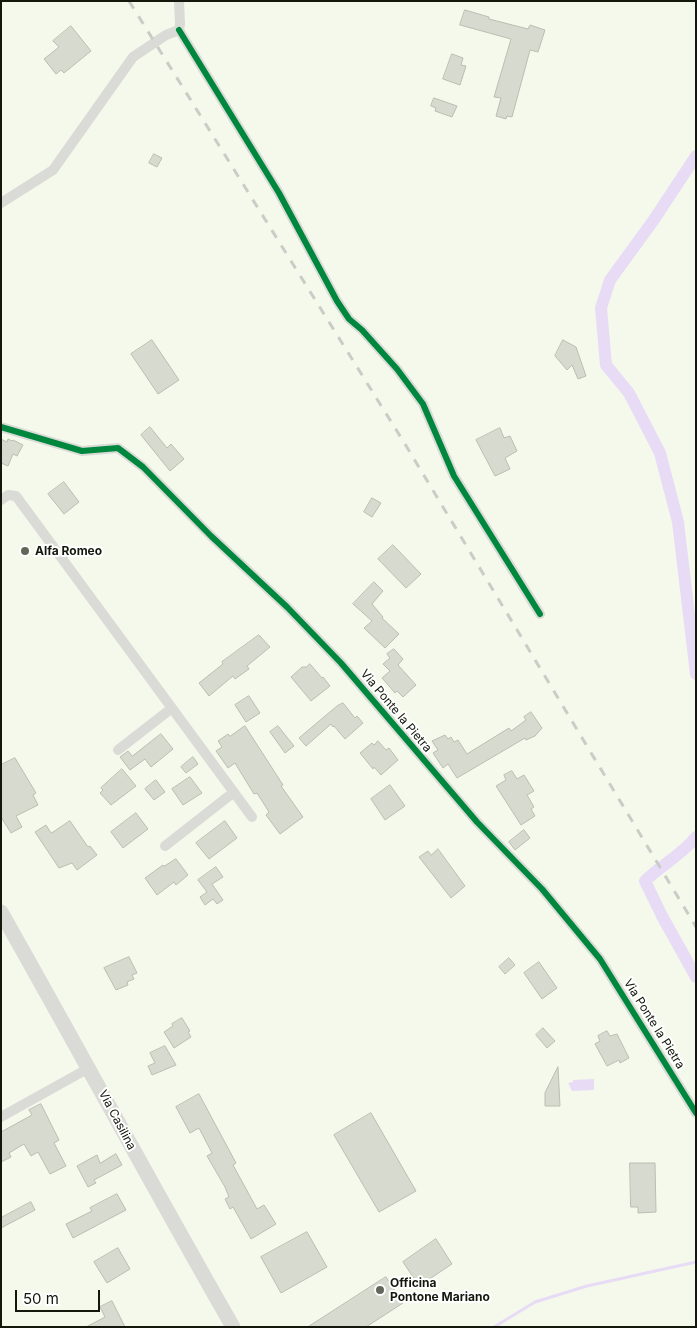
<!DOCTYPE html>
<style>
body{margin:0}
#map{position:relative;width:697px;height:1328px;overflow:hidden;background:#f5f9eb;font-family:Inter,sans-serif}
canvas{display:block}
.frame{position:absolute;inset:0;border:2px solid #14170c;pointer-events:none}
.scale{position:absolute;left:15px;top:1290px;width:85px;height:22px;box-sizing:border-box;border:2px solid #14170c;border-top:0;padding-left:6px;font-size:15px;line-height:18px;white-space:nowrap;color:#14170c;-webkit-text-stroke:4px #fff;paint-order:stroke}
</style>
<div id="map">
<canvas width="697" height="1328"></canvas>
<div class="frame"></div>
<div class="scale">50 m</div>
</div>
<script>
const context = document.querySelector('canvas').getContext('2d');
context.lineJoin = 'round';
function fillPath(path, color) {
  context.fillStyle = color;
  context.fill(path, 'evenodd');
}
function trace(path, color, width, dash) {
  context.strokeStyle = color;
  context.lineWidth = width;
  context.lineCap = dash ? 'butt' : 'round';
  context.setLineDash(dash || []);
  context.stroke(path);
}
function drawText(font, color, halo, rows, align = 'center') {
  context.font = font + ' Inter,sans-serif';
  context.lineWidth = 4;
  context.setLineDash([]);
  context.textBaseline = 'middle';
  context.strokeStyle = halo;
  context.fillStyle = color;
  for (const [text, x, y, turn = 0] of rows) {
    context.save();
    context.translate(x, y);
    context.rotate((+turn || 0) * Math.PI / 180);
    context.textAlign = isNaN(turn) ? turn : align;
    if (halo) context.strokeText(text, 0, 0);
    context.fillText(text, 0, 0);
    context.restore();
  }
}
fillPath(new Path2D(`
 M594,1079V1090L572,1091L568,1083L573,1082V1080Z`), '#e8dbf6');
trace(new Path2D(`
 M494,1327L535,1302L587,1286L696,1262`), '#e8dbf6', 3);
trace(new Path2D(`
 M696,156L653,221L610,280L601,308L606,365L629,393L660,453L678,522L696,674
 M696,837C682,855 661,865 645,881L662,916L696,977`), '#e8dbf6', 12);
const building = new Path2D(`
 M465,10L489,17V19L528,29L530,25L545,30L538,52L530,50L512,117L507,116L506,119L496,116L501,98L494,97L511,39L460,25Z
 M71,26L91,51L64,73L61,70L56,74L44,59L59,47L53,41Z
 M452,54L463,58L461,65L466,66L460,85L443,79Z
 M434,98L457,106L452,117L435,111L436,108L431,106Z
 M154,154L162,158L157,167L149,163Z
 M152,340L179,380L158,394L131,354Z
 M563,340L576,347L586,376L578,379L572,365L567,370L555,356Z
 M150,427L167,448L171,444L184,459L170,471L141,435Z
 M500,428L504,438L510,436L517,451L505,458L510,469L495,476L476,440Z
 M1,439L7,442L8,439L12,441L13,440L23,445L17,456L13,454L8,466L1,463Z
 M64,482L79,502L64,514L48,494Z
 M372,498L381,503L372,517L364,512Z
 M393,545L421,574L406,588L378,559Z
 M374,582L383,591L372,604L383,617L382,618L399,634L385,648L364,628L372,621L353,604Z
 M259,635L270,647L247,666L249,669L235,679L233,676L209,696L199,683L223,664L222,662Z
 M394,649L403,659L398,665L416,685L403,697L397,691L395,693L382,678L390,671L383,664L390,658L387,654Z
 M310,664L322,678L323,677L330,686L311,701L291,677L302,667H306Z
 M249,696L260,713L246,722L235,705Z
 M343,703L355,718L357,716L363,723L345,739L334,726L333,727L331,724L306,746L299,738L337,706Z
 M531,712L542,728L535,736L526,740L525,738L457,778L448,764L443,768L433,753L438,750L432,741L445,735L448,739L451,737L454,742L458,740L467,754L509,728L511,731L526,720L524,717Z
 M245,726L283,785L281,786L303,817L280,834L266,815L269,812L257,793L254,794L235,763L228,768L216,751L222,747L218,741L228,734L230,736Z
 M278,726L294,746L285,753L270,732Z
 M161,734L173,749L151,767L145,759L130,770L120,757L128,751L132,756Z
 M378,741L386,750L389,748L398,760L381,775L374,767L373,769L360,753L372,743L374,745Z
 M193,757L198,764L186,773L181,767Z
 M15,758L36,793L33,795L38,805L16,816L22,827L11,833L1,817V765Z
 M122,769L136,786L111,805L100,793L103,790L101,788Z
 M512,771L517,779L524,775L534,791L527,795L534,807L531,809L535,816L521,825L496,786L506,780L504,775Z
 M190,777L202,793L183,805L172,789Z
 M156,780L165,792L154,800L145,789Z
 M390,785L405,806L385,820L371,799Z
 M136,813L148,829L123,848L111,832Z
 M70,821L88,847L90,846L97,855L77,870L72,863L59,868L35,832L46,825L51,833Z
 M225,821L237,838L209,859L196,843Z
 M524,830L530,838L515,850L509,842Z
 M438,849L465,886L451,898L419,857L428,851L431,855Z
 M176,859L188,875L176,885L174,882L157,895L145,878L163,865L164,866Z
 M216,867L223,877L212,884L223,900L217,904L213,899L205,905L200,897L207,892L198,880Z
 M129,957L137,973L132,975L134,979L127,982L128,985L116,990L104,968Z
 M509,958L515,965L505,974L499,967Z
 M539,962L557,988L542,999L524,973Z
 M182,1018L190,1031L188,1032L191,1037L174,1048L164,1032L173,1026L172,1024Z
 M543,1028L555,1041L547,1048L536,1035Z
 M607,1031L610,1036L617,1034L629,1058L620,1063L619,1060L607,1066L595,1044L600,1041L598,1036Z
 M165,1046L176,1065L152,1075L148,1066L155,1063L150,1053Z
 M558,1067L560,1106H545V1093Z
 M199,1094L236,1163L233,1165L257,1209L264,1205L276,1224L251,1239L233,1207L230,1209L225,1199L229,1197L225,1187L207,1156L212,1153L199,1128L190,1133L176,1107Z
 M41,1104L59,1140L54,1143L66,1166L50,1174L38,1152L31,1156L24,1144L9,1153L11,1157L1,1162V1132L32,1115L29,1110Z
 M371,1113L416,1191L379,1212L334,1135Z
 M116,1154L122,1165L94,1180L96,1183L88,1187L77,1166L97,1155L100,1163Z
 M630,1163H655L656,1212L638,1213V1207H631Z
 M117,1194L126,1210L73,1238L66,1224L92,1211L90,1208Z
 M31,1202L35,1210L1,1228V1218Z
 M307,1232L327,1267L281,1293L261,1257Z
 M436,1239L452,1264L419,1286L403,1262Z
 M118,1248L130,1269L107,1283L94,1262Z
 M386,1277L403,1303L366,1327H308Z
 M112,1301L125,1327H86L105,1317L100,1307Z`);
fillPath(building, '#d7dace');
trace(building, '#babeb1', 1);
trace(new Path2D(`
 M179,30L279,193L337,301L349,319L362,330L397,369L423,404L454,476L540,614
 M1,203L53,170L133,57L166,35L179,30L180,24L179,1
 M1,427L82,451L118,448L143,467L211,536L287,607L341,663L477,822L542,889L600,959L696,1113
 M1,500L8,495L16,496L252,817
 M118,750L172,708
 M165,846L234,792
 M1,1117L89,1068`), '#dadbd7', 10);
trace(new Path2D(`
 M1,912C79,1050 154,1189 233,1327`), '#dadbd7', 15);
trace(new Path2D(`
 M129,1L405,444L696,927`), '#caccc7', 3, [9, 9]);
trace(new Path2D(`
 M179,30L279,193L337,301L349,319L362,330L397,369L423,404L454,476L540,614
 M1,427L82,451L118,448L143,467L211,536L287,607L341,663L477,822L542,889L600,959L696,1113`), '#00873e', 6);
for (const [x, y, r, color] of [
 [25,551,5,"#63665a"],
 [380,1290,5,"#63665a"]
]) {
  const dot = new Path2D();
  dot.arc(x, y, r, 0, 2 * Math.PI);
  context.fillStyle = color;
  context.fill(dot);
  trace(dot, '#fff', 2);
}
drawText('bold 12px', '#14170c', '#fff', [
 ["Alfa Romeo",35,551],
 ["Officina",390,1283],
 ["Pontone Mariano",390,1297]
], 'left');
drawText('12px', '#14170c', '#fff', [
 ["Via Ponte la Pietra",396,711,50],
 ["Via Ponte la Pietra",654,1024,58],
 ["Via Casilina",117,1120,62]
]);
</script>
